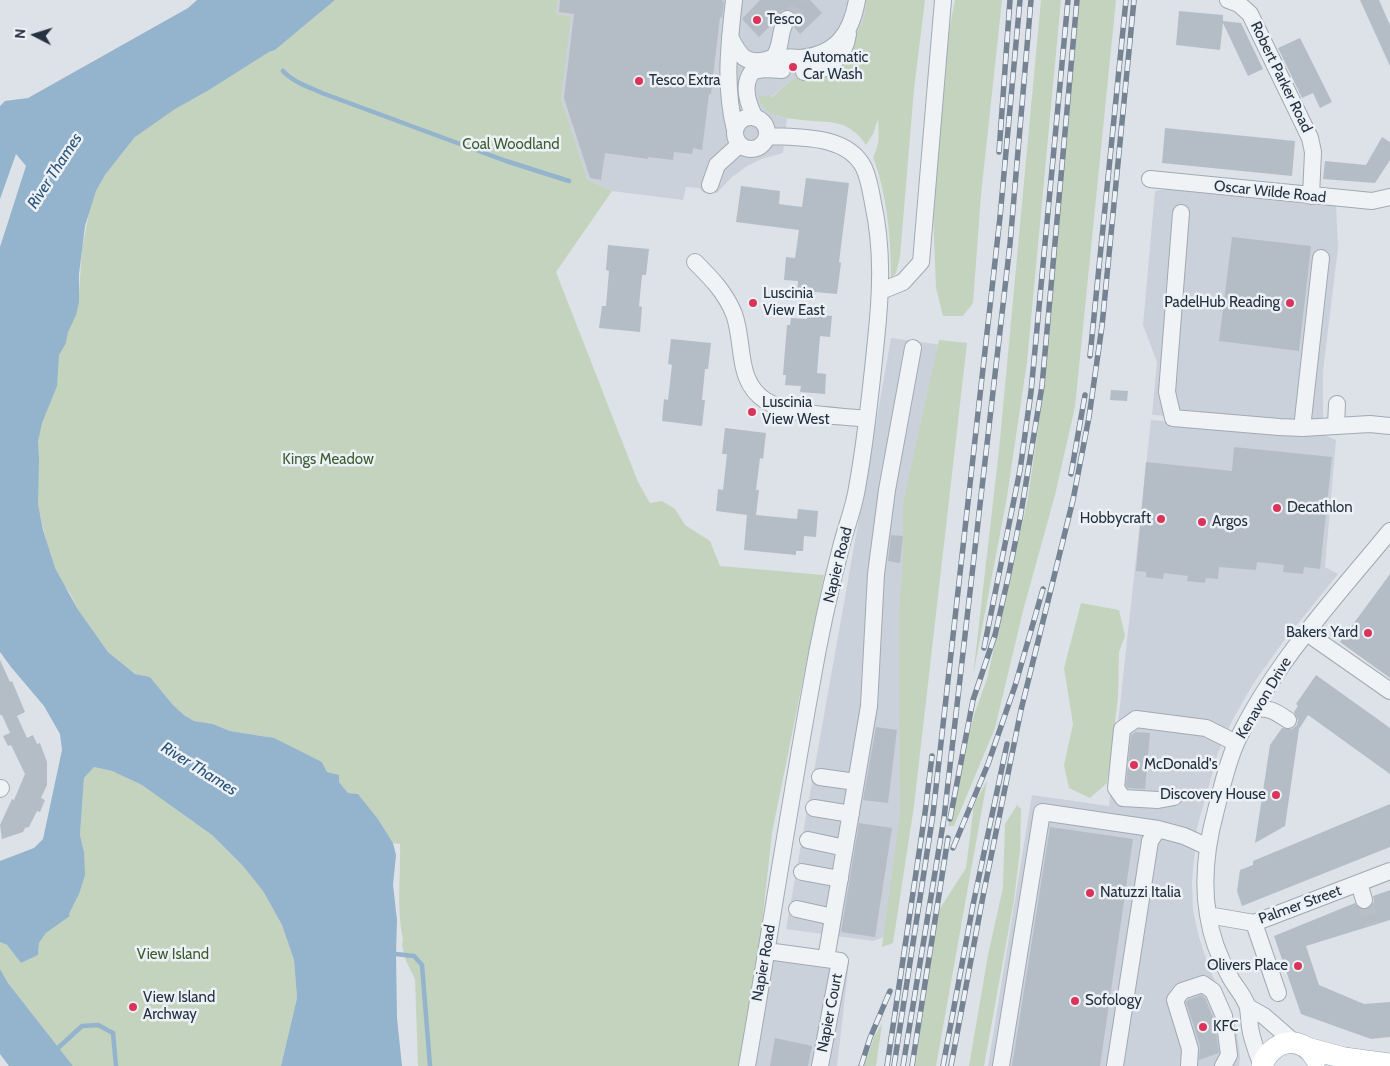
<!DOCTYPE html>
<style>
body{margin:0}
#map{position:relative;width:1390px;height:1066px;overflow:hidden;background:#dde2e8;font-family:Cabin,sans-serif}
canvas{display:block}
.north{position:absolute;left:10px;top:10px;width:50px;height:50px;-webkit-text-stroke:4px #ecf1f6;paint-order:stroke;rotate:275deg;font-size:14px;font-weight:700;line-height:20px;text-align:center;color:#253140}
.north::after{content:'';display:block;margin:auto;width:18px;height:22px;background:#253140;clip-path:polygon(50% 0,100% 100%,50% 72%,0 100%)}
</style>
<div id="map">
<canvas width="1390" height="1066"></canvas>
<div class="north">N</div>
</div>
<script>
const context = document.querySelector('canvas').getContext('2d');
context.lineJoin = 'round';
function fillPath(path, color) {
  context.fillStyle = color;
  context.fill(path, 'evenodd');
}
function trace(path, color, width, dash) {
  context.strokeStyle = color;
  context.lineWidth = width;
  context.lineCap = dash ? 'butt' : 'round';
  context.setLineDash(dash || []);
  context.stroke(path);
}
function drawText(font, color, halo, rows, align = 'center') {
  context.font = font + ' Cabin,sans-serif';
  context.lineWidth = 5;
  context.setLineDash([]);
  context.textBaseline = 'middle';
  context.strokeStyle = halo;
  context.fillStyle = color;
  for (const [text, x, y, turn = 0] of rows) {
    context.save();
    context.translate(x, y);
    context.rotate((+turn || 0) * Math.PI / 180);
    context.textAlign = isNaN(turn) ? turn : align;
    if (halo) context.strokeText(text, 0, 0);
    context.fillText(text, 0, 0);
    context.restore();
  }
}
fillPath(new Path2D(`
 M558,0H866L865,16L852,42L796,80L790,81L771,97L776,116L787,118L783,153L762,159L747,166L732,177L717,193L703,192L699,188L686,187L683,200L612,191L587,179L561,98L570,16L556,14Z
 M1167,189L1336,205L1338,248L1323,371V419L1305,424L1152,415L1157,362L1143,325L1155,191Z
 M891,338L943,345L906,815L885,937L873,941L786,929Z
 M1151,420L1272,431H1315L1336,440L1325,567L1338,574L1283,642L1253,684L1232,721L1218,753L1197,828L1192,882L1193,910L1199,937L1210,971L1226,1001L1237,1032L1240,1057L1239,1066H988L1032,795L1109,806Z
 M772,956L849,962L837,1066H752Z`), '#cbd1db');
fillPath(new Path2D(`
 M335,0H558L556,14L571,16L561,98L587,179L612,191L556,272L638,482L650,503L662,501L675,509L685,525L710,541L720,566L824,575L772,833L759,950L739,1066H418L415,979L406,961L402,945L403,939C396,908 401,875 400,844L393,843L378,819L358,794L348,793L339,782V778L327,772L322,762L268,737L230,731L213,724L194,721L184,715L173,705L150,677L135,674L108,652L77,608L70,593L48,564L49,553L40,514L32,503L43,389L79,294L82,249L90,208L96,191L105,175L137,135V129L209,90L269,52L275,50Z
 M866,0H925L914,89L900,257L896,273L891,278C891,238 887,194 873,157C880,144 879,133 878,119L873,134L866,145C860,136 854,130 843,125C822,117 759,127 759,95L772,97L790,81L796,79L797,76L804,77L852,42L865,16Z
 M955,0H1002L981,195L973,303L963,316H943L936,288L933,210L943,62Z
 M1041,0H1061L1027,362L1007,497L973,676L999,450Z
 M1076,0H1116L1075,407L1055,495L1023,611L995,728L954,826H948L953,797L974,715L987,679L1027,503L1038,430Z
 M939,340L967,343L914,806L893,943L882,947L900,814L899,614L903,558V504Z
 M1081,603L1119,610L1125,636L1119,652L1118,698L1107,783L1090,798L1069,788L1064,765L1073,724L1064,668Z
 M94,767L112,771L142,785L212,835L243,866L263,891L282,925L294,960L297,998L281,1066H73L8,983L0,969V942L7,945L21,963L38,955L39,943L46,933L70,916L69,914L79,894L84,852L80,835L84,778Z
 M987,781L936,1066H915L939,910L966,868L974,804Z
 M1017,805L1021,809L1020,851L1014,900L984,1066H969L988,955L1003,887L1005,824Z
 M882,1024L876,1066H864L874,1037Z`), '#c4d3bd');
fillPath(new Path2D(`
 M197,0H335L275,50L269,52L209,90L175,109L135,137L105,175L96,191L85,226L79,274V302L76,315L68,332L66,343L59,355L57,386L42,423L38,441L39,460L38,504L43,530L55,568L77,608L108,652L135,674L150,677L173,705L184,715L194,721L213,724L230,731L274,738L322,762L327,772L339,775V782L348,793L358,794L378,819L393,843L396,855L393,885L397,920L396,954L397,1018L402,1066H281L297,998L294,960L282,925L263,891L243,866L212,835L142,785L112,771L94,767L84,778L80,835L84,852L85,875L79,894L69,914L70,916L46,933L39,943L38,955L21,963L7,945L0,942V861L34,848L43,839L62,750L60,734L44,706L11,667L0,652V247L26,166L16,154L0,199V106L5,101L28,98L188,8Z
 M0,969L8,983L73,1066H9L0,1054Z`), '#94b3cc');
trace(new Path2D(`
 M283,71C293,82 309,87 322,93L506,161L569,181
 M396,954L414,956L422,965L430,1066
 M58,1048L82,1026L98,1025L113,1033L116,1066`), '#94b3cc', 4.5);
fillPath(new Path2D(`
 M560,0H722L724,2L722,18L720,17L711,94H709L702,150L693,148L692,154L674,152L673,160L648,157V159L605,153L601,180L590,178L564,98L574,14L559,12Z
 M760,0H810L822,13L800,34L794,27L797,19L795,14L791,10H782L774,22L759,37L742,19Z
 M1360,0H1379L1390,25V66Z
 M1179,11L1223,15V21L1241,23L1263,69L1248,76L1223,23L1220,50L1176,45Z
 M1300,38L1332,102L1320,108L1313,93L1302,98L1278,48Z
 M1165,128L1295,141L1292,176L1162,163Z
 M1382,137L1390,142V160L1375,183L1323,179L1325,161L1366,165Z
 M806,178L849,183L839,262L841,263L837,294L815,292V295L797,293L798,281L784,280L786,257L795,258L799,230L736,222L741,186L780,191L779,204L802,207Z
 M1232,237L1311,246L1299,351L1219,341Z
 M608,245L649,249L646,275H642L639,306L642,307L640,332L599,328L602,306H606L609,271L606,270Z
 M808,314L832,316L830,337L820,336L817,373L826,374L825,394L800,392L801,386L785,385L786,375H783L787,325H790L791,318L807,319Z
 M671,339L711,343L708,369H705L702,400H705L702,426L662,421L664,399L668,400L672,365L668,364Z
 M1111,390L1128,391L1127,401L1110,400Z
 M725,428L766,433L763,459L760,458L756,490H759L756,515L797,519L798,509L818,511L816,537L804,536L803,551H796V555L744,550L747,515L716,511L718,489L723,490L727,454H722Z
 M1234,447L1332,457L1320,569L1304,567L1303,574L1283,572L1284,565L1257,562L1256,570L1219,567L1218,579L1206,578L1205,583L1187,581L1188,576L1164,573L1163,579L1146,577V572L1136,571L1146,462L1232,471Z
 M891,535L903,536L900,563L888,561Z
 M1390,574V678L1340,642Z
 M0,660L10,682L12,681L25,712L17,716L27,738L33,735L37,744L40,743L47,762V785L41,798L45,800L40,812L37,811L29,827L25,828L23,832L2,839L0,825L12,799L14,800L25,774L11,745L8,746L3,736L10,733L2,715H0Z
 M1316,675L1390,728V774L1308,715L1299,729L1285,826L1255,843L1270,745L1282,728L1292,729L1297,725L1298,720L1294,712L1298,706L1296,704Z
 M876,727L897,730L888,803L863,800Z
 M1136,732L1150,733L1145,789L1128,788L1126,785L1131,735Z
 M1390,804V847L1242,906L1237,891L1240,870L1253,865V861Z
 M859,823L892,828L875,937L841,932Z
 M1050,827L1133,839L1100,1066H1012Z
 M1390,890V920L1306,946L1319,985L1364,1004L1390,1002V1037L1371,1039L1301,1014L1274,936L1355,903L1361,910L1367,909L1374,903L1373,896Z
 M1201,995L1205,998L1214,1019L1219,1053L1199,1060L1200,1046L1186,1002L1188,1000Z
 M775,1038L812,1046L808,1066H770Z`), '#b4bcc6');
trace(new Path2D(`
 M787,19L804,0
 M1364,900L1372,925`), '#b8bfc6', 16, [16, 8]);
const minor = new Path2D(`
 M734,0C729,45 724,85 735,130
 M1228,0L1239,4L1250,14L1310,138L1313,152L1311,196
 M730,37C739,54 744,65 766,60
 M773,58C784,44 777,34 787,19
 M754,71L765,69L782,70
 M804,72C828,73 845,57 848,34
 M735 133a16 16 0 1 1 32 0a16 16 0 1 1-32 0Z
 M755,118C746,100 740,79 759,65C763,62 767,59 772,58C781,56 791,58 800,58C836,55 851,34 857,0
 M1150,179L1372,201L1390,197
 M710,185L717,165L739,145
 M1181,213L1167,392L1173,418L1279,427L1302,428
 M1321,258L1302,428L1370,424L1390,426
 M695,262C712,279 725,292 734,314C745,344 735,381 766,401C771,403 775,406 780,408C804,415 842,416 867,419
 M881,291L903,282L921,262L943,0
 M1336,426L1337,404
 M1307,633L1390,691
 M1254,709C1269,707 1276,712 1288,720
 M820,777L856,782
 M0,789L1,788
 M1174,797L1158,800L1123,798L1116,788L1122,729L1136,719L1206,728L1236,743
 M814,808L851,814
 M808,840L845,848
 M802,872L840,879
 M1359,883L1364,900
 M797,909L833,917
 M1208,915L1254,923L1390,871
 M1254,923L1278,993
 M767,951L840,961L820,1066
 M826,959L869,706L876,574L887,490L913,348
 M1248,1007L1264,1016L1295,1043
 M747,1066C769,940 788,813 811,687C819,640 829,593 841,547C846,527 854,508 857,488C866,439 871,390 876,340C881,293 883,249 873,203C871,192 869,179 864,168C847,134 799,138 767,136
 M1001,1066L1042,812L1158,829L1184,836L1208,847
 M1115,1066L1150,841L1158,829
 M1189,1066L1190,1049L1175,1000L1182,991L1203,984L1213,991L1224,1016L1229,1055L1223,1066
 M1262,1066C1257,1053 1252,1041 1250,1027C1249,1020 1249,1014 1248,1008C1245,996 1234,986 1229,975C1219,957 1211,935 1208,915C1202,880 1207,843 1216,810C1222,787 1227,763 1237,741C1274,663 1335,598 1390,531`);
const major = new Path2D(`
 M1307,1048L1344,1058L1390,1064
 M1262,1066C1271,1040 1301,1033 1316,1059`);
trace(minor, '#a2a9b2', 18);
trace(major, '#9ba7b5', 22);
trace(minor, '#f0f3f6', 16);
trace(major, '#fff', 21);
const rail = new Path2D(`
 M999,152L1010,0
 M1090,356L1126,0
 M1071,474L1085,395
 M984,648L1020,470L1031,392L1068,0
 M950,819L973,700L995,635L1008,578L1020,519L1042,386L1077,0
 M953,848L988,764L1015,686L1043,589
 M861,1066L870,1038L890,991
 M887,1066L925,813L932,756
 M894,1066L933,814L1000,217L1020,0
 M903,1066L944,818L1010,244L1031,0
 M912,1066L948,838
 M943,1066L973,905L1007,744
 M951,1066L984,891L1021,710L1073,500L1089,417L1102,326L1134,0`);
trace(rail, '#758393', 5.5);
trace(rail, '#ecf1f6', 4, [11]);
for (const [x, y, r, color] of [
 [757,20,5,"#db345a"],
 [793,67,5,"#db345a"],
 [639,81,5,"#db345a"],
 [753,303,5,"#db345a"],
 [1290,303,5,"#db345a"],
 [752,412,5,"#db345a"],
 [1277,508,5,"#db345a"],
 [1161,519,5,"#db345a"],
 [1202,522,5,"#db345a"],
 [1368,633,5,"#db345a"],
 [1134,765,5,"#db345a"],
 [1276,795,5,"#db345a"],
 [1090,893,5,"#db345a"],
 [1298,966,5,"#db345a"],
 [1075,1001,5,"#db345a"],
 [133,1007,5,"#db345a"],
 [1203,1027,5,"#db345a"]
]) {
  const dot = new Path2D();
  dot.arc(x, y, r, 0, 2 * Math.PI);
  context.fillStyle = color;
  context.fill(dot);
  trace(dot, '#ecf1f6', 2);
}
drawText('15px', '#253140', '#ecf1f6', [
 ["Tesco",767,20],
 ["Automatic",803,58],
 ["Car Wash",803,75],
 ["Tesco Extra",649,81],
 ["Luscinia",763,294],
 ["View East",763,311],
 ["PadelHub Reading",1280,303,"right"],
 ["Luscinia",762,403],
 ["View West",762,420],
 ["Decathlon",1287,508],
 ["Hobbycraft",1151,519,"right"],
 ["Argos",1212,522],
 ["Bakers Yard",1358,633,"right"],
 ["McDonald's",1144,765],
 ["Discovery House",1266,795,"right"],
 ["Natuzzi Italia",1100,893],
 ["Olivers Place",1288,966,"right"],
 ["View Island",143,998],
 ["Archway",143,1015],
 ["Sofology",1085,1001],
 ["KFC",1213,1027]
], 'left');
drawText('15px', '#253140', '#ecf1f6', [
 ["Robert Parker Road",1281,77,64],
 ["Oscar Wilde Road",1270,192,6],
 ["Napier Road",838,565,-76],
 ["Kenavon Drive",1264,698,-59],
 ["Palmer Street",1300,905,-20],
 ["Napier Road",764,963,-80],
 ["Napier Court",830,1013,-79]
]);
drawText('15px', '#3d5d31', '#ecf1f6', [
 ["Coal Woodland",511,145],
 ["Kings Meadow",328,460],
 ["View Island",173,955]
]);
drawText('italic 16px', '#2b5378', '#ecf1f6', [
 ["River Thames",55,171,-57],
 ["River Thames",199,769,32]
]);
</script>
